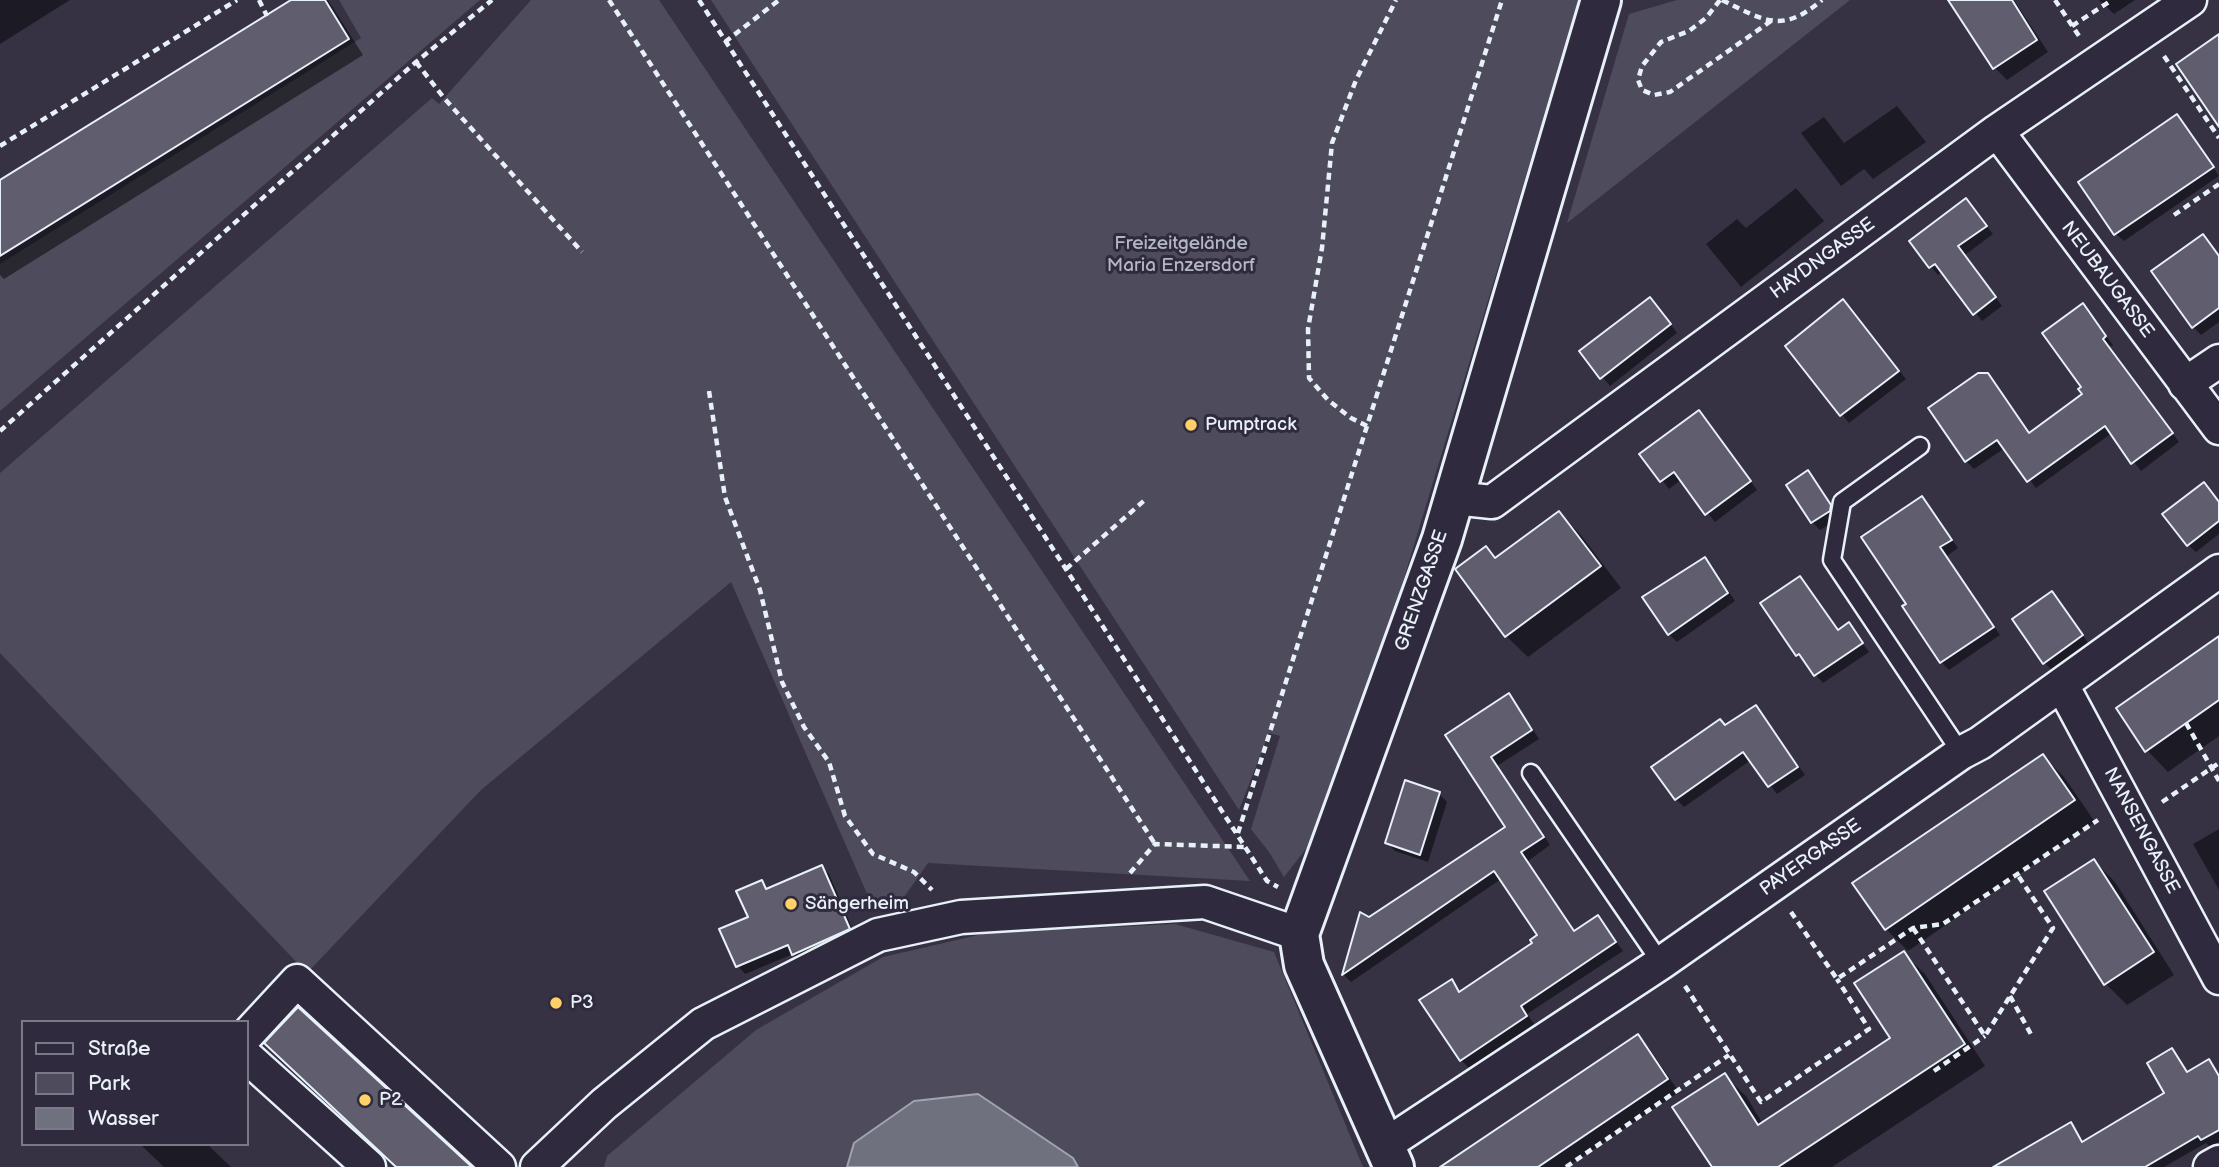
<!DOCTYPE html>
<meta charset="utf-8">
<style>
body{margin:0}
#map{position:relative;width:2219px;height:1167px;overflow:hidden;background:#363244;font-family:"Balsamiq Sans",sans-serif}
canvas{display:block}
.legend{position:absolute;left:21px;top:1020px;width:228px;height:126px;box-sizing:border-box;background:#2f2a3d;border:2px solid #797a88;margin:0;padding:9px 12px;list-style:none;font-size:21px;color:#e8f1f8}
.legend li{display:flex;align-items:center;gap:14px;height:35px}
.legend b{width:35px;border:2px solid #797a88}
</style>
<div id="map">
<canvas width="2219" height="1167"></canvas>
<ul class="legend">
<li><b style="height:9px;background:#2f2a3d"></b>Straße</li>
<li><b style="height:19px;background:#4d4b5c"></b>Park</li>
<li><b style="height:19px;background:#70717f"></b>Wasser</li>
</ul>
</div>
<script>
const context = document.querySelector('canvas').getContext('2d');
context.lineJoin = 'round';
function fillPath(path, color) {
  context.fillStyle = color;
  context.fill(path, 'evenodd');
}
function trace(path, color, width, dash) {
  context.strokeStyle = color;
  context.lineWidth = width;
  context.lineCap = dash ? 'butt' : 'round';
  context.setLineDash(dash || []);
  context.stroke(path);
}
function drawText(font, color, halo, rows, align = 'center') {
  context.font = font + ' "Balsamiq Sans",sans-serif';
  context.lineWidth = 6;
  context.setLineDash([]);
  context.textBaseline = 'middle';
  context.strokeStyle = halo;
  context.fillStyle = color;
  for (const [text, x, y, turn = 0] of rows) {
    context.save();
    context.translate(x, y);
    context.rotate((+turn || 0) * Math.PI / 180);
    context.textAlign = isNaN(turn) ? turn : align;
    if (halo) context.strokeText(text, 0, 0);
    context.fillText(text, 0, 0);
    context.restore();
  }
}
fillPath(new Path2D(`
 M339,0H480L0,411V264L361,38Z
 M531,0H659L1250,881L928,863L897,907L875,912L731,582L481,790L307,973L0,653V473L432,98L439,104Z
 M711,0H1579L1332,816L1284,877L1269,852L1251,829L1280,736L1269,733L1239,810Z
 M1677,0H1850L1567,223L1629,14Z
 M1175,924L1274,952L1363,1167H1078L1073,1158L978,1094L854,1143L847,1167H604L607,1156L756,1030L883,957L987,933Z`), '#4d4b5c');
const water = new Path2D(`
 M978,1094L1073,1158L1078,1167H847L854,1143L914,1101Z`);
fillPath(water, '#70717f');
trace(water, '#a0a4af', 2);
fillPath(new Path2D(`
 M0,0H70L0,44Z
 M294,0H328L363,55L4,279L0,275V182Z
 M1950,0H2014L2048,52L2007,80L1995,68Z
 M2099,0H2135L2114,14Z
 M1897,106L1926,142L1873,179L1864,169L1841,186L1801,133L1824,117L1844,143Z
 M2177,116L2185,124L2219,176L2124,241L2116,234Z
 M1796,188L1824,221L1741,287L1706,244L1737,219L1746,228Z
 M1966,201L1993,234L1965,255L2002,306L1982,321L1943,271L1938,275L1931,267Z
 M2203,236L2219,255V322L2201,335L2193,327Z
 M2083,306L2113,345L2109,347L2179,442L2141,471L2112,433L2036,488L2005,448L1974,469L1966,461L1987,375L1996,383L2030,434L2084,394Z
 M1658,307L1677,333L1610,386L1582,352Z
 M1851,310L1906,379L1849,423L1787,346Z
 M1699,412L1757,490L1715,522L1681,480L1669,489L1642,454Z
 M1808,473L1816,480L1838,515L1837,519L1820,530L1812,522Z
 M2204,484L2219,502V534L2196,552L2188,545Z
 M1922,498L1958,548L1947,556L2000,635L1949,670L1941,662L1904,607L1908,604Z
 M1559,513L1580,534L1621,588L1528,657L1506,636L1486,548L1497,559Z
 M1705,559L1713,567L1735,601L1677,642L1669,634Z
 M1800,578L1839,631L1848,625L1869,652L1823,683L1798,655L1762,604Z
 M2052,593L2089,644L2052,670L2044,662Z
 M2219,638V736L2168,772L2147,750Z
 M1508,695L1516,703L1539,739L1497,766L1550,845L1528,861L1575,932L1598,917L1623,951L1527,1014L1534,1024L1469,1068L1461,1060L1451,981L1462,993L1534,943L1540,935L1501,879L1351,982L1344,975L1361,915L1369,919L1508,827L1447,736Z
 M1755,707L1763,715L1805,775L1777,794L1751,760L1684,807L1676,799L1726,727Z
 M2043,756L2064,777L2095,822L1908,951L1886,929L1854,883Z
 M1439,794L1447,802L1428,862L1395,851L1387,843Z
 M2219,829V890L2193,844Z
 M2094,861L2115,882L2174,975L2127,1005L2106,984Z
 M821,867L829,874L856,937L802,962L793,954L745,974L738,966L722,930L750,918L761,882L768,890Z
 M1903,953L1925,974L1985,1066L1832,1167H1714L1724,1075L1746,1096L1763,1124L1892,1039Z
 M1638,1036L1649,1048L1679,1092L1567,1167H1455Z
 M2172,1050L2189,1073L2209,1061L2219,1073V1142L2210,1147L2206,1143L2164,1167H2031L2071,1124L2085,1143L2167,1094Z
 M143,1144H207L231,1167H164L142,1146Z`), '#0007');
const building = new Path2D(`
 M291,0H325L349,39L0,256V180Z
 M1948,0H2012L2037,40L1993,69Z
 M2219,34V127L2176,64Z
 M2177,114L2214,167L2114,235L2078,182Z
 M1966,198L1987,226L1958,246L1996,297L1973,315L1935,264L1929,268L1909,241Z
 M2203,234L2219,256V308L2192,328L2151,271Z
 M1650,297L1671,324L1600,379L1579,351Z
 M1843,299L1899,371L1840,416L1785,346Z
 M2083,303L2106,336L2103,339L2173,433L2131,464L2105,426L2027,482L1997,440L1965,462L1928,408L1978,373H1988L2029,433L2082,394L2078,389L2081,387L2042,333Z
 M1699,410L1751,481L1705,515L1674,472L1660,482L1639,454Z
 M1808,470L1831,505L1830,511L1811,523L1786,485Z
 M2204,482L2219,502V521L2187,546L2162,514Z
 M1922,496L1952,540L1940,547L1994,627L1940,663L1902,606L1906,604L1861,537Z
 M1559,511L1601,566L1505,637L1455,569L1486,546L1495,558Z
 M1705,557L1728,593L1668,635L1642,597Z
 M1800,576L1838,630L1849,622L1863,643L1814,676L1799,654L1796,656L1760,603Z
 M2052,591L2083,635L2043,664L2012,619Z
 M2219,636V700L2145,752L2116,708Z
 M1509,693L1532,730L1491,757L1544,837L1521,852L1574,931L1598,915L1616,942L1521,1006L1527,1016L1460,1061L1419,1000L1452,979L1459,992L1532,943L1530,940L1537,935L1494,871L1342,975L1360,912L1369,917L1505,827L1445,735Z
 M1756,705L1798,767L1768,787L1743,752L1675,800L1651,767L1720,719L1725,725Z
 M2043,754L2075,800L1885,930L1852,883Z
 M1405,780L1440,792L1420,855L1385,843Z
 M2094,859L2154,952L2104,985L2044,891Z
 M822,865L850,929L792,955L788,945L736,967L719,929L748,917L736,891L762,880L766,889Z
 M1904,951L1965,1044L1778,1167H1712L1672,1107L1725,1073L1758,1125L1890,1038L1854,983Z
 M298,1007L472,1167H396L264,1043Z
 M1638,1034L1668,1079L1538,1167H1440Z
 M2172,1048L2187,1072L2209,1059L2219,1076V1130L2201,1140L2198,1136L2145,1167H1993L2071,1122L2082,1142L2164,1093L2147,1063Z`);
fillPath(building, '#605e6e');
trace(building, '#e8f1f8', 2);
const service = new Path2D(`
 M1920,446L1842,502L1832,560L1961,753
 M1531,773L1661,963`);
const minor = new Path2D(`
 M1997,131L2219,428
 M2185,384L2219,361
 M1454,498L1492,502L1997,131L2190,0
 M2062,685L2219,978
 M247,1035L297,981L499,1167
 M247,1057L369,1167
 M1385,1145L1661,963L1961,753L1980,743L2219,571
 M537,1167L604,1104L703,1024L878,935L961,917L1205,902L1299,934
 M2210,1167L2219,1162`);
const tertiary = new Path2D(`
 M1394,1167L1304,965L1299,934L1442,539L1601,0`);
trace(service, '#e8f1f8', 21);
trace(minor, '#e8f1f8', 37);
trace(tertiary, '#e8f1f8', 44);
trace(new Path2D(`
 M259,0L267,16
 M609,0L1155,844
 M699,0L1267,881L1278,887
 M1720,0L1706,18L1689,31L1661,42L1642,66L1638,80L1642,90L1654,95L1670,92L1771,21
 M1722,0C1765,21 1782,34 1822,0
 M2055,0L2079,36
 M2072,26L2112,0
 M725,42L779,0
 M2164,56L2219,138
 M416,62L444,98L582,252
 M0,146L237,0
 M2174,215L2219,184
 M709,391L725,497L760,590L782,682L804,727L829,762L845,816L873,854L914,872L932,890
 M1367,426L1351,418L1328,400L1309,378L1308,329L1322,248L1332,143L1356,80L1396,0
 M0,431L416,62L492,0
 M1066,569L1146,499
 M2186,723L2219,781
 M2162,802L2219,763
 M1238,833L1502,0
 M1130,873L1155,844L1247,847
 M1791,912L1837,979L1913,928L1943,924L2098,820
 M1913,928L1985,1036L2053,928L2017,874
 M1685,986L1761,1102L1869,1029L1837,979
 M2010,996L2033,1038
 M1934,1071L1985,1036
 M1566,1167L1729,1055`), '#e8f1f8', 4.5, [7, 5]);
trace(service, '#2f2a3d', 16);
trace(minor, '#2f2a3d', 32);
trace(tertiary, '#2f2a3d', 38);
for (const [x, y, r, color] of [
 [1191,425,7,"#ffd166"],
 [791,904,7,"#ffd166"],
 [556,1003,7,"#ffd166"],
 [365,1100,7,"#ffd166"]
]) {
  const dot = new Path2D();
  dot.arc(x, y, r, 0, 2 * Math.PI);
  context.fillStyle = color;
  context.fill(dot);
  trace(dot, '#2f2a3d', 2.5);
}
drawText('19px', '#b2b7c1', '#2f2a3d', [
 ["Freizeitgelände",1181,244],
 ["Maria Enzersdorf",1181,266]
]);
drawText('19px', '#e8f1f8', '#2f2a3d', [
 ["HAYDNGASSE",1823,259,-36],
 ["NEUBAUGASSE",2107,280,53],
 ["GRENZGASSE",1422,591,-71],
 ["NANSENGASSE",2141,831,62],
 ["PAYERGASSE",1811,858,-35]
]);
drawText('19px', '#e8f1f8', '#2f2a3d', [
 ["Pumptrack",1205,425],
 ["Sängerheim",805,904],
 ["P3",570,1003],
 ["P2",379,1100]
], 'left');
</script>
